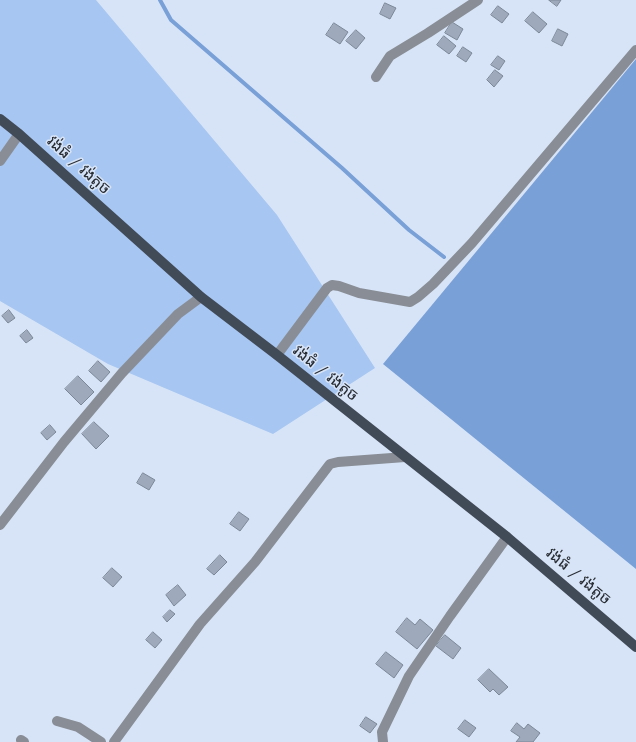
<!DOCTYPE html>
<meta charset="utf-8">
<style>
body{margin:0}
canvas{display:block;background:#d7e4f7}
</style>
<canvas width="636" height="742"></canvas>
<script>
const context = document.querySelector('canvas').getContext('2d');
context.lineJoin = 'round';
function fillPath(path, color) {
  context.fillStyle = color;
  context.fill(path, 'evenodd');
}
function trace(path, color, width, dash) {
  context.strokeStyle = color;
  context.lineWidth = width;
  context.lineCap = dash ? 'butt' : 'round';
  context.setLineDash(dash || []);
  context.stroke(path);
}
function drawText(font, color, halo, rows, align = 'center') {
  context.font = font + ' Jost,"Noto Sans Khmer",sans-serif';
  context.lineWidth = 3;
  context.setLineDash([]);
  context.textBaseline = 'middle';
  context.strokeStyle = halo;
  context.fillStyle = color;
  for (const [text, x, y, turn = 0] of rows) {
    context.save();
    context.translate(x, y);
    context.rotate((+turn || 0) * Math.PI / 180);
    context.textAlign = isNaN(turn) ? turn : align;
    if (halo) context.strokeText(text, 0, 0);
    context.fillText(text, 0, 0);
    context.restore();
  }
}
fillPath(new Path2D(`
 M0,0H96L277,215L375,368L273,434L108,364L0,301Z`), '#a7c6f1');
fillPath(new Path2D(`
 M636,59V569L383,364Z`), '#79a0d7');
trace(new Path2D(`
 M160,0L171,20L342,168L409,230L444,257`), '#79a0d7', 4);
const building = new Path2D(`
 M549,0H561L557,6Z
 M385,3L396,8L390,19L380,14Z
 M498,6L509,14L502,23L491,15Z
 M533,12L547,24L539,33L525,21Z
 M452,22L463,29L457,40L445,33Z
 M334,23L348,32L340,44L326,35Z
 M558,29L568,34L562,46L552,41Z
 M356,30L365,38L356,49L346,41Z
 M444,36L456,46L449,54L437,45Z
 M463,47L472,53L466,62L457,56Z
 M498,56L505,61L499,70L491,65Z
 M495,70L503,76L494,87L487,80Z
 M9,310L15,318L8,323L2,316Z
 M27,330L33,338L26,343L20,336Z
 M98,361L110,372L101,382L89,371Z
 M78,376L94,392L81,405L65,389Z
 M94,422L109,436L96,449L82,434Z
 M50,425L56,432L47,440L41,433Z
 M143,473L155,480L149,490L137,483Z
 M239,512L249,519L240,531L230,524Z
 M220,555L227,562L214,575L207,569Z
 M112,568L122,577L113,587L103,578Z
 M178,585L186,595L174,606L166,595Z
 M170,610L175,614L167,622L163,617Z
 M407,618L415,625L420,619L433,630L417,649L396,632Z
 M153,632L162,640L155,648L146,640Z
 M445,635L461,648L453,659L436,646Z
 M386,652L403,665L394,678L376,664Z
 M489,669L508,687L499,695L493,689L490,692L478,680Z
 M366,717L377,724L370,733L360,726Z
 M465,720L476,728L469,737L458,729Z
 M517,723L524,729L528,724L540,733L533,742H516L520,737L511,731Z`);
fillPath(building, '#9eaabc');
trace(building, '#7c8898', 1);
trace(new Path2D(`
 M376,77L390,56L428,33L478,0
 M0,161L19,134
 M277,355L327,288L332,285L339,286L359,293L410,302L418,297L433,284L472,243L636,50
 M0,525L64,442L122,373L178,314L201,297
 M57,721L78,727L101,742
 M21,740L24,742
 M114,742L200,624L255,562L330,464L338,462L405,457
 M383,742L382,732L409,676L450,616L507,537`), '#898e96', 10);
trace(new Path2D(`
 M0,119L19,134L201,297L277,355L507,537L636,647`), '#414a57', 10);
drawText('16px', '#282c33', '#d7e4f7', [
 ["វង់ធំ / វង់តូច",78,166,42],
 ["វង់ធំ / វង់តូច",325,374,39],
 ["វង់ធំ / វង់តូច",578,577,40]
]);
</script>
